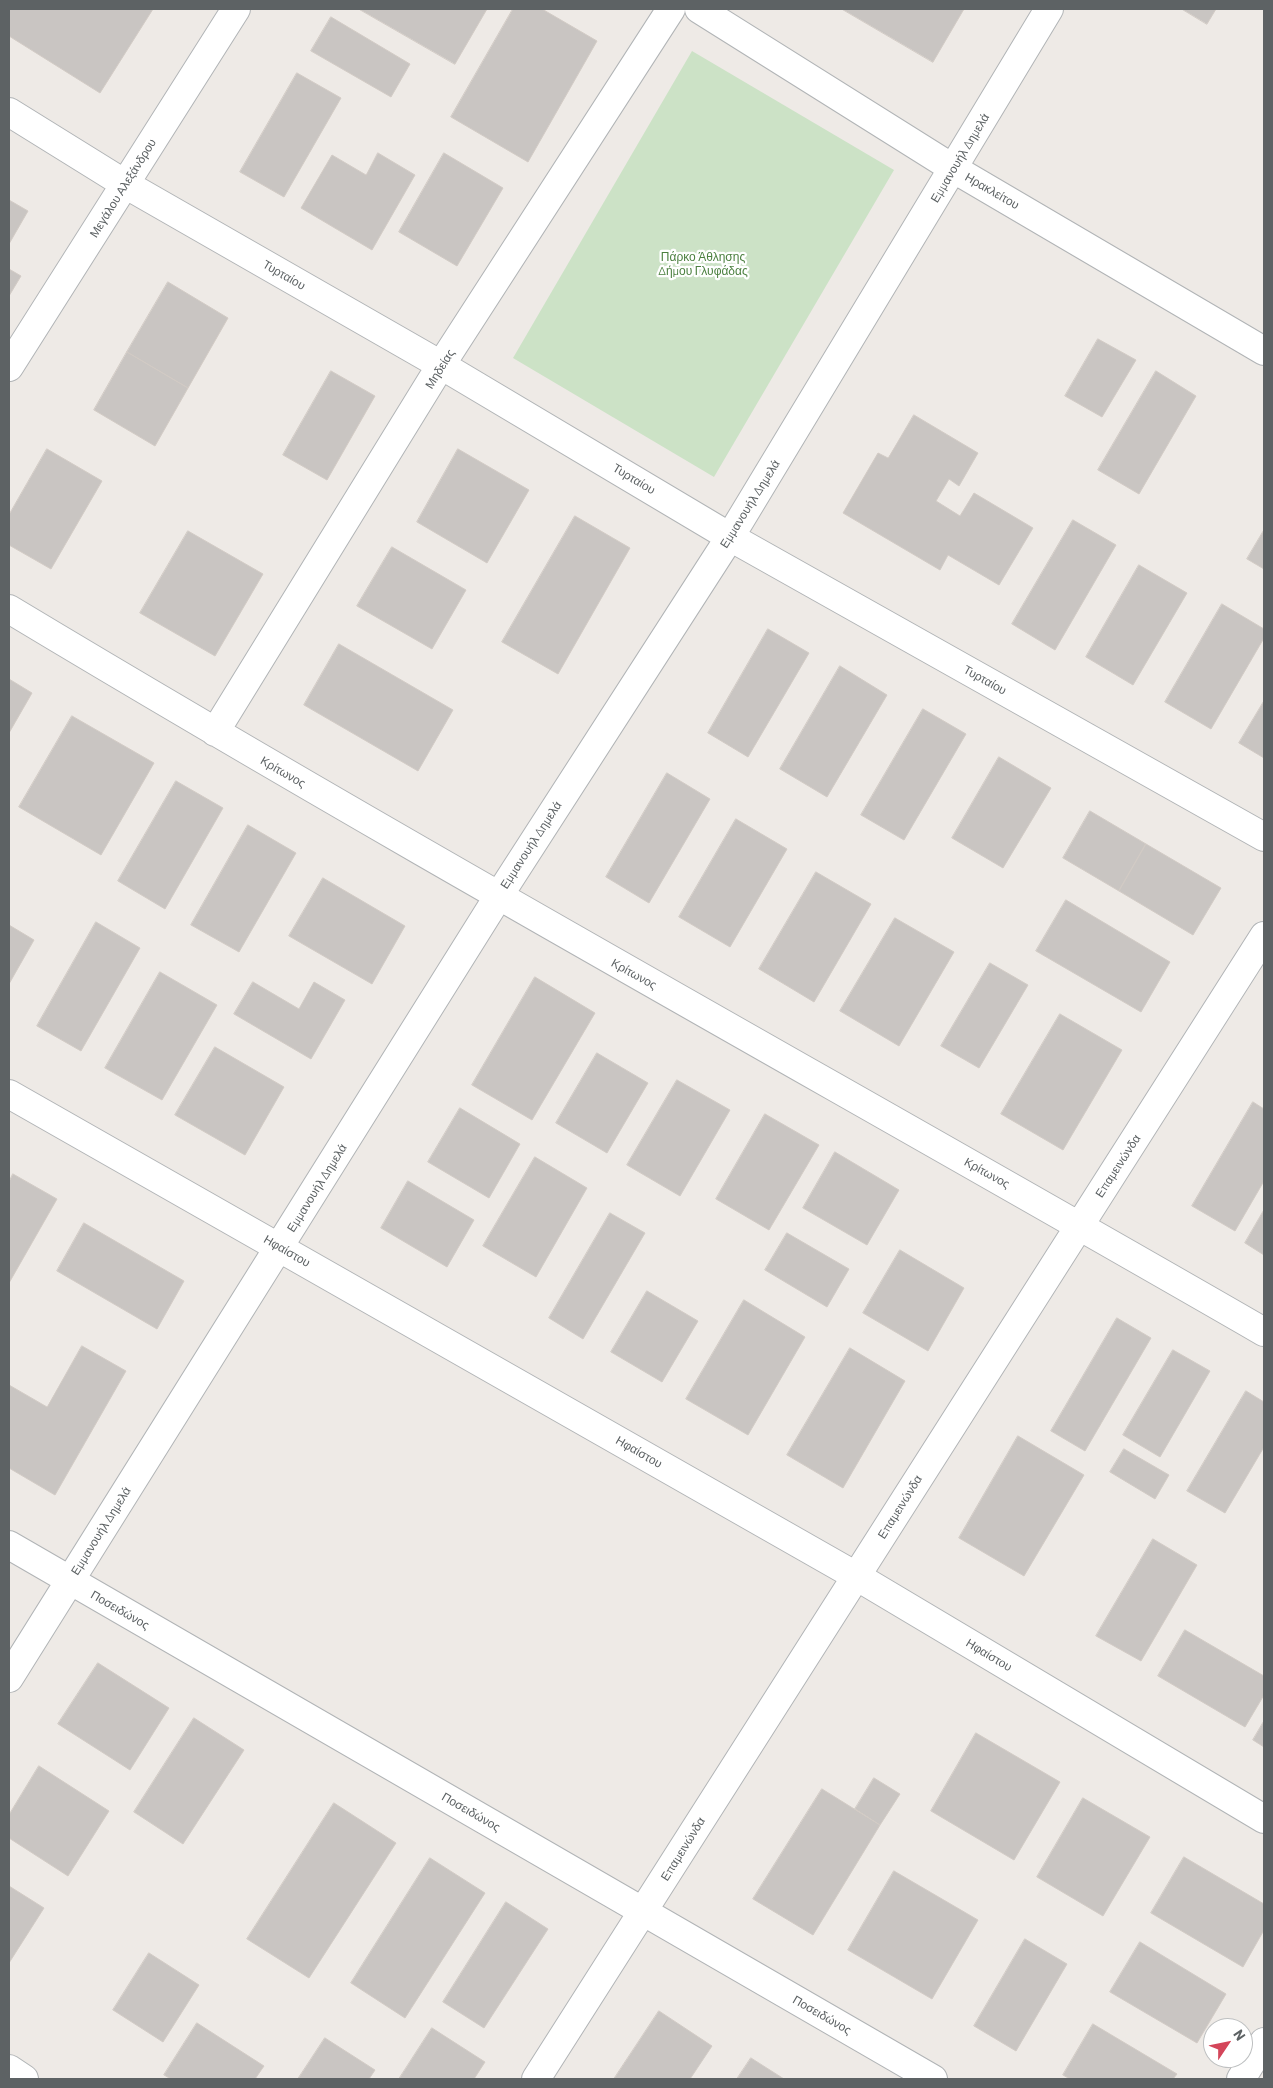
<!DOCTYPE html>
<meta charset="utf-8">
<style>
body{margin:0}
#map{position:relative;width:1273px;height:2088px;overflow:hidden;background:#eeeae6;font-family:Barlow,sans-serif}
canvas{display:block}
.frame{position:absolute;inset:0;border:10px solid #5d6264;pointer-events:none}
.north{position:absolute;left:1203px;top:2018px;width:50px;height:50px;box-sizing:border-box;background:#fff;border:1px solid #bec0c1;border-radius:50%;rotate:56deg;font-size:14px;font-weight:700;line-height:20px;text-align:center;color:#5d6264}
.north::after{content:'';display:block;margin:auto;width:18px;height:22px;background:#d4465a;clip-path:polygon(50% 0,100% 100%,50% 72%,0 100%)}
</style>
<div id="map">
<canvas width="1273" height="2088"></canvas>
<div class="frame"></div>
<div class="north">N</div>
</div>
<script>
const context = document.querySelector('canvas').getContext('2d');
context.lineJoin = 'round';
function fillPath(path, color) {
  context.fillStyle = color;
  context.fill(path, 'evenodd');
}
function trace(path, color, width, dash) {
  context.strokeStyle = color;
  context.lineWidth = width;
  context.lineCap = dash ? 'butt' : 'round';
  context.setLineDash(dash || []);
  context.stroke(path);
}
function drawText(font, color, halo, rows, align = 'center') {
  context.font = font + ' Barlow,sans-serif';
  context.lineWidth = 4.5;
  context.setLineDash([]);
  context.textBaseline = 'middle';
  context.strokeStyle = halo;
  context.fillStyle = color;
  for (const [text, x, y, turn = 0] of rows) {
    context.save();
    context.translate(x, y);
    context.rotate((+turn || 0) * Math.PI / 180);
    context.textAlign = isNaN(turn) ? turn : align;
    if (halo) context.strokeText(text, 0, 0);
    context.fillText(text, 0, 0);
    context.restore();
  }
}
fillPath(new Path2D(`
 M692,51L894,170L714,477L513,358Z`), '#cce2c6');
const building = new Path2D(`
 M9,9H153L100,93L9,36Z
 M359,9H487L455,64Z
 M513,9H542L597,41L528,162L451,117Z
 M842,9H964L933,62Z
 M1182,9H1216L1207,24Z
 M331,17L410,64L391,97L311,51Z
 M297,73L341,98L284,197L240,172Z
 M378,153L415,175L372,250L301,208L332,155L366,175Z
 M444,153L503,188L457,266L399,232Z
 M9,200L28,211L9,244Z
 M9,269L21,276L9,296Z
 M168,282L228,318L188,388L127,352Z
 M1098,339L1136,360L1102,417L1065,396Z
 M127,352L188,388L155,446L94,410Z
 M331,371L375,396L327,480L283,455Z
 M1156,371L1196,396L1139,494L1098,470Z
 M914,415L978,453L959,486L949,479L936,501L960,516L974,493L1033,528L999,585L948,555L940,570L843,513L878,453L888,458Z
 M47,449L102,481L51,569L9,545V515Z
 M458,449L529,490L487,563L417,522Z
 M575,516L630,548L558,674L502,642Z
 M1073,520L1116,545L1055,650L1012,624Z
 M1264,530V569L1247,559Z
 M188,531L263,574L215,656L140,613Z
 M392,547L466,590L432,649L357,606Z
 M1139,565L1187,593L1133,685L1086,657Z
 M1222,604L1264,629V638L1211,729L1165,702Z
 M768,629L809,653L748,757L708,733Z
 M339,644L453,710L418,771L304,705Z
 M840,666L887,695L827,797L780,769Z
 M9,679L32,693L9,733Z
 M1264,701V758L1239,743Z
 M923,709L966,734L904,840L861,815Z
 M72,716L154,763L101,855L19,807Z
 M999,757L1051,788L1003,868L952,838Z
 M667,773L710,799L649,903L606,877Z
 M176,781L223,808L165,909L118,881Z
 M1090,811L1146,844L1119,891L1063,858Z
 M736,819L787,849L730,947L679,917Z
 M248,825L296,853L239,952L191,925Z
 M1146,844L1221,888L1193,935L1119,891Z
 M816,872L871,904L814,1002L759,969Z
 M323,878L405,926L372,984L289,936Z
 M1066,900L1170,962L1141,1012L1036,951Z
 M895,918L954,952L899,1046L840,1011Z
 M96,922L140,948L81,1051L37,1026Z
 M9,925L34,940L9,984Z
 M990,963L1028,985L979,1068L941,1046Z
 M160,972L217,1005L162,1100L105,1068Z
 M535,977L595,1013L532,1120L472,1085Z
 M253,982L299,1009L314,982L345,1000L311,1059L234,1014Z
 M1060,1014L1122,1050L1063,1150L1001,1114Z
 M215,1047L284,1087L245,1155L175,1115Z
 M597,1053L648,1083L607,1153L556,1123Z
 M677,1080L730,1110L680,1196L627,1165Z
 M1253,1102L1264,1109V1181L1235,1231L1192,1206Z
 M460,1108L520,1144L489,1198L428,1162Z
 M765,1114L819,1145L769,1230L716,1199Z
 M835,1152L899,1190L867,1245L803,1208Z
 M535,1157L587,1188L536,1277L483,1246Z
 M13,1174L57,1199L9,1283V1182Z
 M408,1181L474,1220L447,1267L381,1228Z
 M1264,1210V1255L1245,1243Z
 M610,1213L645,1233L583,1339L549,1318Z
 M84,1223L184,1281L157,1329L57,1271Z
 M787,1233L849,1269L827,1307L765,1270Z
 M900,1250L964,1288L928,1351L863,1313Z
 M647,1291L698,1321L662,1382L611,1352Z
 M744,1300L805,1337L748,1435L686,1399Z
 M1117,1318L1151,1338L1085,1451L1051,1431Z
 M82,1346L126,1371L55,1495L9,1468V1385L47,1407Z
 M850,1348L905,1381L843,1488L787,1455Z
 M1173,1350L1210,1371L1160,1457L1123,1435Z
 M1246,1391L1264,1402V1447L1225,1513L1187,1491Z
 M1018,1436L1084,1475L1024,1576L959,1538Z
 M1124,1449L1169,1475L1155,1499L1110,1472Z
 M1153,1539L1197,1565L1141,1661L1096,1636Z
 M1185,1630L1264,1676V1695L1245,1727L1158,1676Z
 M98,1663L169,1708L130,1770L58,1724Z
 M194,1718L244,1750L183,1844L134,1812Z
 M1264,1721V1747L1253,1740Z
 M976,1733L1060,1782L1014,1860L931,1811Z
 M39,1766L109,1811L68,1876L9,1838V1815Z
 M874,1778L900,1794L880,1825L855,1809Z
 M822,1789L880,1825L813,1935L753,1899Z
 M1083,1798L1150,1837L1103,1916L1037,1877Z
 M334,1803L396,1843L309,1978L247,1939Z
 M1184,1857L1264,1904V1930L1243,1967L1151,1913Z
 M430,1858L485,1893L405,2018L351,1983Z
 M894,1871L978,1920L932,1999L848,1950Z
 M9,1886L44,1908L9,1963Z
 M506,1902L548,1929L484,2028L443,2002Z
 M1025,1939L1067,1964L1016,2051L974,2026Z
 M1140,1942L1226,1994L1197,2043L1110,1992Z
 M149,1953L199,1985L163,2042L113,2010Z
 M659,2011L712,2046L690,2079H614Z
 M197,2023L264,2066L255,2079H171L164,2075Z
 M1093,2024L1177,2074L1173,2079H1070L1063,2075Z
 M432,2028L485,2062L474,2079H399Z
 M325,2038L375,2070L369,2079H298Z
 M751,2058L784,2079H737Z`);
fillPath(building, '#c9c5c2');
trace(building, '#d2cbc5', 1);
const minor = new Path2D(`
 M699,9L954,169L1264,351
 M9,112L125,184L441,365L730,537L1264,837
 M9,367L236,9
 M9,609C423,858 846,1091 1264,1332
 M215,732L441,365L671,9
 M9,1094L856,1576L1264,1819
 M9,1545L933,2079
 M9,1678L498,897L730,537L1049,9
 M9,2069L24,2079
 M536,2079L1264,936
 M1241,2079L1264,2042`);
trace(minor, '#b1b4b6', 30);
trace(minor, '#fff', 28);
drawText('12px', '#5d6264', '#fff', [
 ["Εμμανουήλ Δημελά",960,158,-59],
 ["Μεγάλου Αλεξάνδρου",123,188,-58],
 ["Ηρακλείτου",992,191,30],
 ["Τυρταίου",284,275,30],
 ["Μηδείας",440,369,-58],
 ["Τυρταίου",634,479,31],
 ["Εμμανουήλ Δημελά",750,504,-58],
 ["Τυρταίου",985,680,29],
 ["Κρίτωνος",283,772,30],
 ["Εμμανουήλ Δημελά",531,845,-57],
 ["Κρίτωνος",634,974,29],
 ["Επαμεινώνδα",1118,1166,-57],
 ["Κρίτωνος",987,1173,29],
 ["Εμμανουήλ Δημελά",317,1188,-58],
 ["Ηφαίστου",287,1251,30],
 ["Ηφαίστου",639,1452,30],
 ["Επαμεινώνδα",900,1507,-58],
 ["Εμμανουήλ Δημελά",101,1531,-58],
 ["Ποσειδώνος",120,1610,30],
 ["Ηφαίστου",989,1655,31],
 ["Ποσειδώνος",471,1812,30],
 ["Επαμεινώνδα",683,1849,-58],
 ["Ποσειδώνος",822,2015,30]
]);
drawText('12px', '#4c8040', '#fff', [
 ["Πάρκο Άθλησης",703,257],
 ["Δήμου Γλυφάδας",703,271]
]);
</script>
